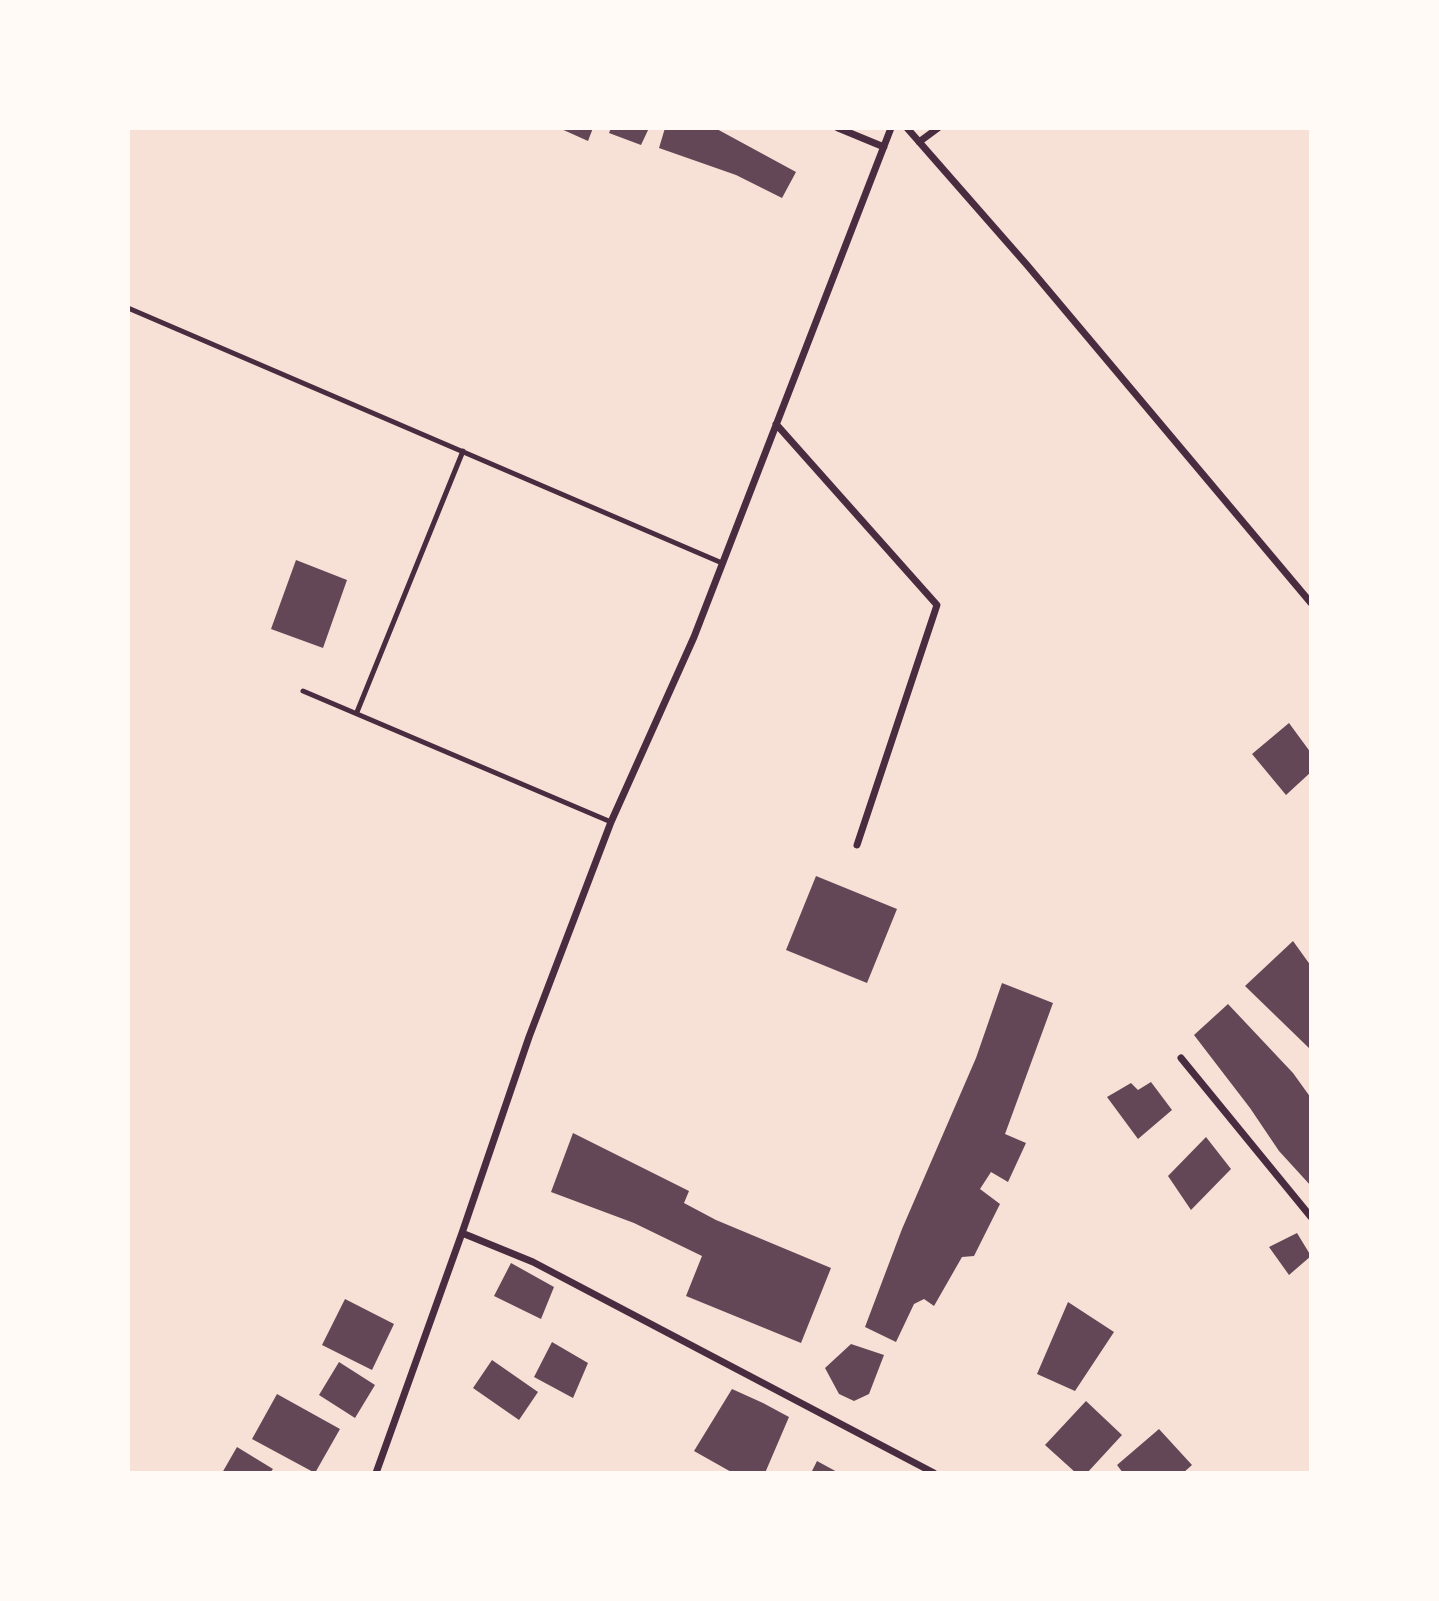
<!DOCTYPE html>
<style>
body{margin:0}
#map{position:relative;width:1439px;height:1601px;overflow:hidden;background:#f7e1d7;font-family:Rubik,sans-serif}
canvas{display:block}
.frame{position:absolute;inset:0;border:130px solid #fffaf5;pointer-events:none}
</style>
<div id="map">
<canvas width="1439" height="1601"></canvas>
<div class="frame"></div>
</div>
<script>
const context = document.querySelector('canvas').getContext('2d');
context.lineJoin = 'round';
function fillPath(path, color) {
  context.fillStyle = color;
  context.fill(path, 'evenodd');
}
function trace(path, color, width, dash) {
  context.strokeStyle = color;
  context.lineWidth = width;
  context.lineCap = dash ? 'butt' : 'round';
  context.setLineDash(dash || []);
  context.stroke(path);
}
fillPath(new Path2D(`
 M559,128H593L588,141Z
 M611,128H649L641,145L609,133Z
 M665,128H715L796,172L782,198L736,175L659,148Z
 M296,560L347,580L323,648L271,629Z
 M1289,723L1311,753V772L1286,795L1252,754Z
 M816,876L897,909L867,983L786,950Z
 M1293,941L1311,966V1050L1245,986Z
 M1002,983L1053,1003L1005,1134L1026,1143L1008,1182L991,1172L980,1189L1000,1204L974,1256L962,1257L934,1306L924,1299L914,1304L896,1342L865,1327L902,1229L976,1058Z
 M1228,1004L1293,1073L1311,1098V1186L1279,1151L1250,1108L1194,1035Z
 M1151,1082L1172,1110L1138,1139L1107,1097L1131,1083L1138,1090Z
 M573,1133L689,1191L684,1203L716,1220L831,1268L801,1343L686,1296L702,1256L634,1223L551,1192Z
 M1206,1137L1231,1169L1191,1210L1168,1176Z
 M1297,1233L1311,1256L1289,1275L1269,1247Z
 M511,1263L554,1287L541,1319L494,1296Z
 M345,1299L394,1324L372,1370L322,1345Z
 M1068,1302L1114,1332L1075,1391L1037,1374Z
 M552,1342L588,1363L573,1398L534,1377Z
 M851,1344L884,1355L869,1394L854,1401L839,1394L825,1368Z
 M492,1360L538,1392L519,1420L473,1388Z
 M339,1362L375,1385L355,1418L319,1395Z
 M732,1389L763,1403L789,1417L765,1473H733L694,1451Z
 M277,1394L340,1429L315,1473L252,1439Z
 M1086,1401L1122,1435L1087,1473H1076L1045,1445Z
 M1159,1429L1192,1465L1183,1473H1123L1117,1465Z
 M237,1447L273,1469L270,1473H222Z
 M817,1461L839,1473H811Z`), '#644757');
trace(new Path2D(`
 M128,308L722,563
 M303,691L611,822
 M357,712L463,451`), '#4a2c40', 5);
trace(new Path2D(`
 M838,128L884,147
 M907,128L1027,265L1311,603
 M919,142L938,128
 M776,424L937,605L857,845
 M1181,1058L1311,1217
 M462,1233L533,1262L934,1473
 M376,1473L462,1233L529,1037L611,822L694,637L891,128`), '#4a2c40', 7);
</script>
